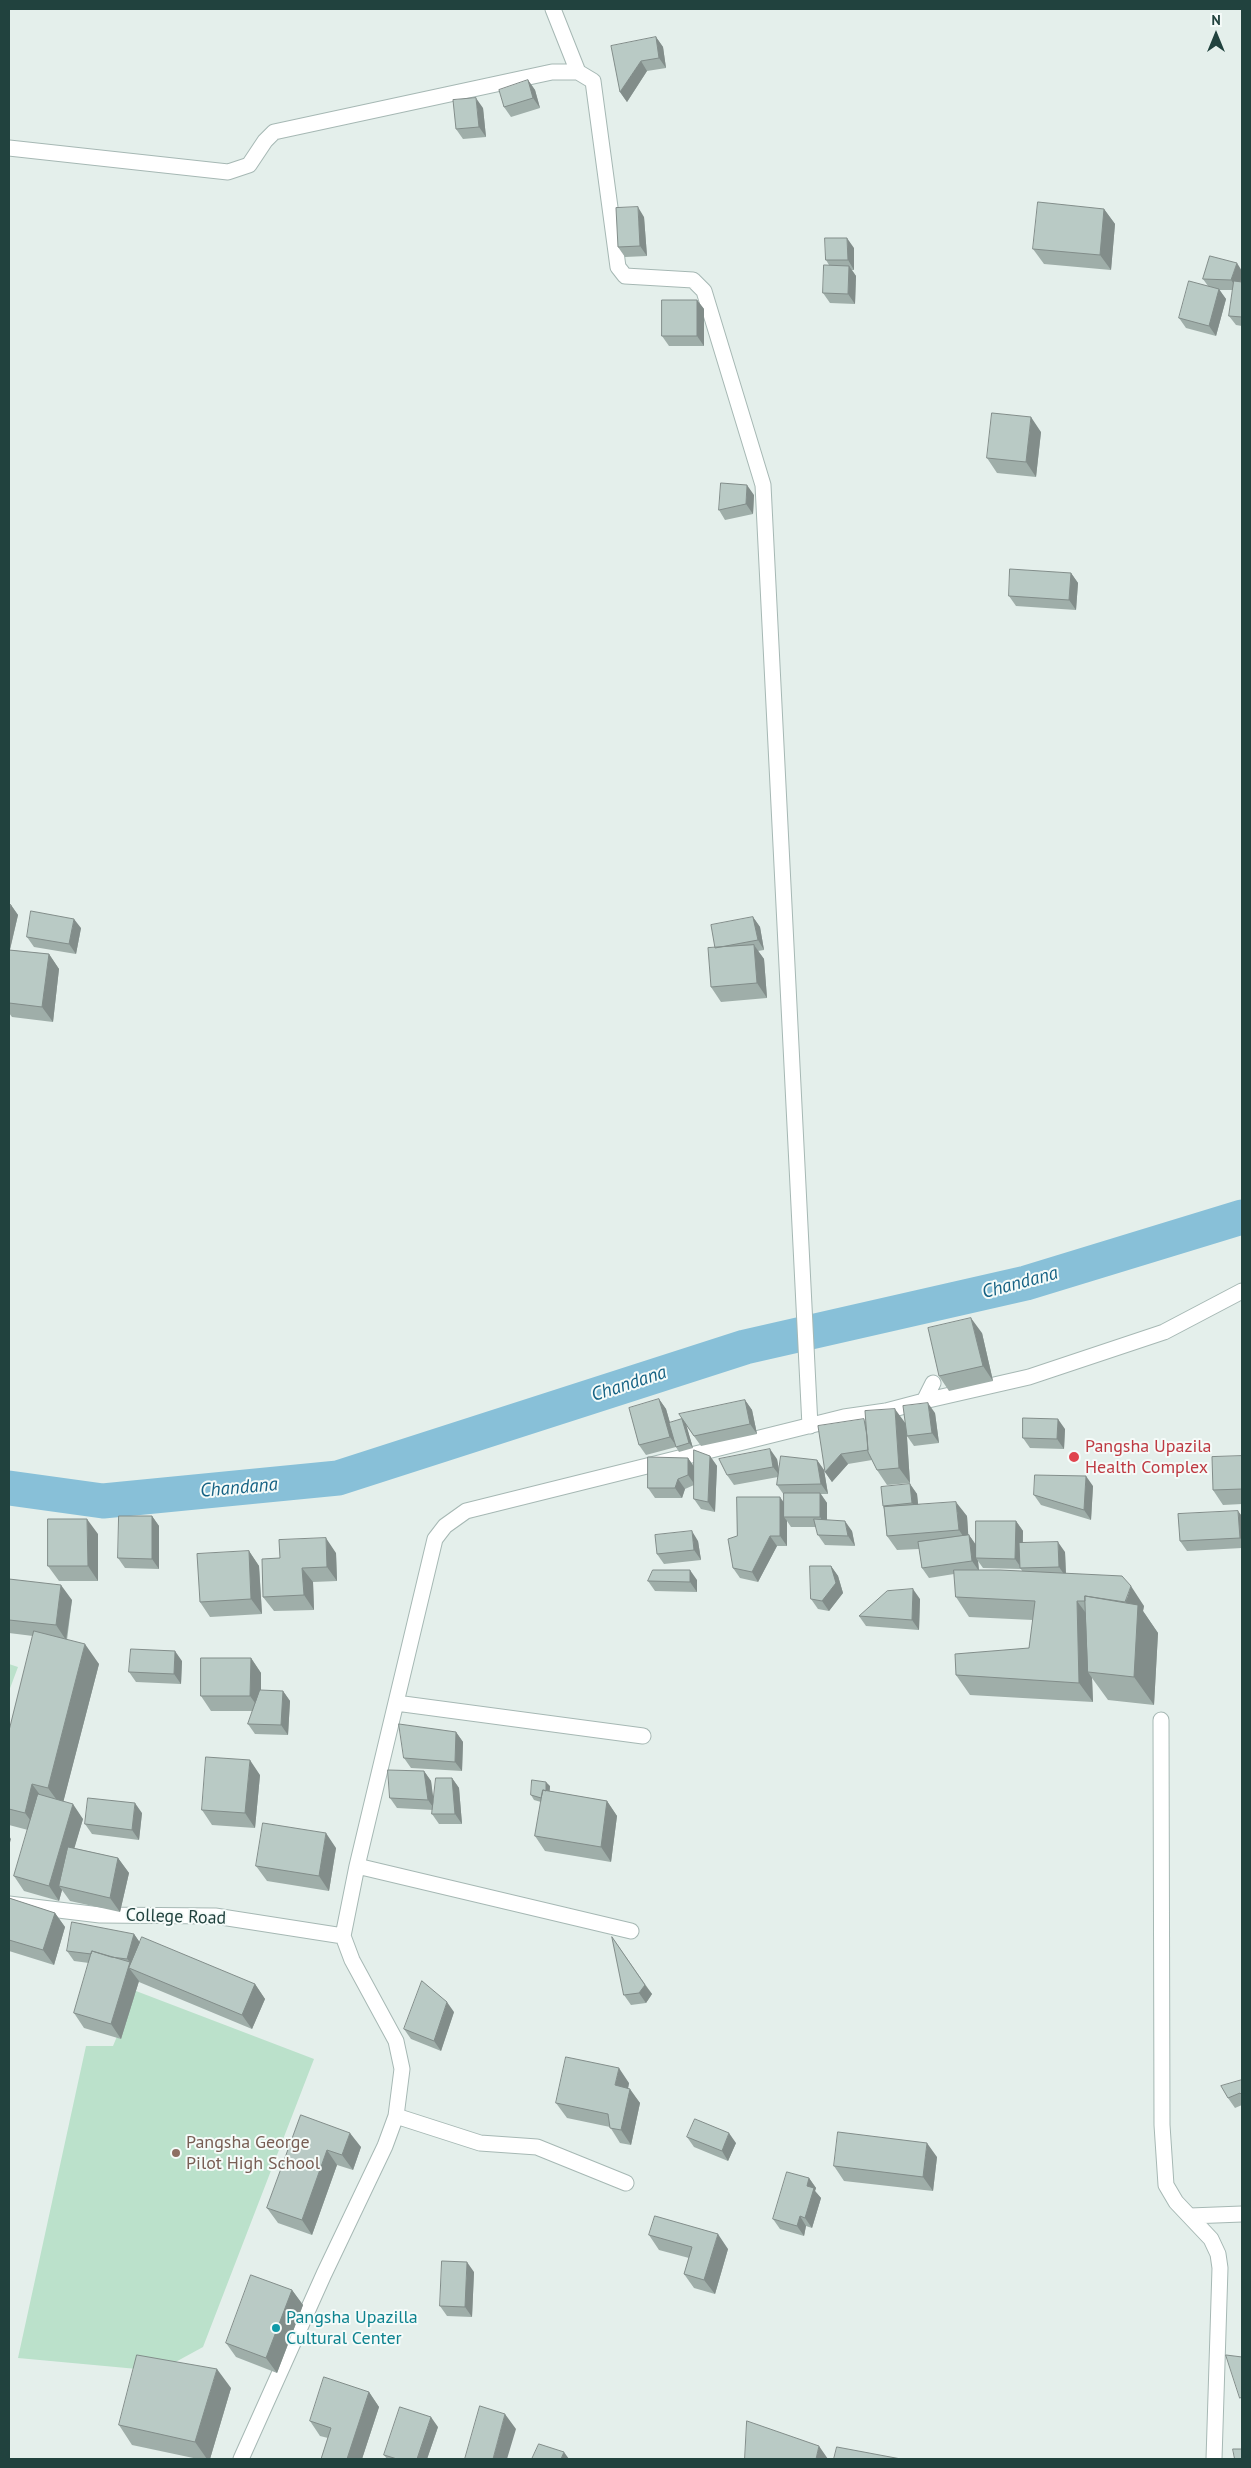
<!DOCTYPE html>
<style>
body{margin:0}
#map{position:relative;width:1251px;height:2468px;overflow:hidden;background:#e4efeb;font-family:"PT Sans",sans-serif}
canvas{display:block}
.frame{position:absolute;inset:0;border:10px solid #21423e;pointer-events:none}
.north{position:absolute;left:1191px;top:10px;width:50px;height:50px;-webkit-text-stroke:4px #f5fbf9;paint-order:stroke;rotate:0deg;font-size:14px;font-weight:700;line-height:20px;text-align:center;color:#21423e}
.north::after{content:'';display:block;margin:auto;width:18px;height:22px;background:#21423e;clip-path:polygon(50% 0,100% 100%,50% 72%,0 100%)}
</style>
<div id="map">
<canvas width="1251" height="2468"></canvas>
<div class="frame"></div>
<div class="north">N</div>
</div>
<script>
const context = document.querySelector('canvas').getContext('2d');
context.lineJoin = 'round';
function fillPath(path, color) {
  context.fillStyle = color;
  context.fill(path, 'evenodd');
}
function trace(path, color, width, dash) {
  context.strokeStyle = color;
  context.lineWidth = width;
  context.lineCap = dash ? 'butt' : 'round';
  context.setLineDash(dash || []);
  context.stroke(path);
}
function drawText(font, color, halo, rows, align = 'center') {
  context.font = font + ' "PT Sans",sans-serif';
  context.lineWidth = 4;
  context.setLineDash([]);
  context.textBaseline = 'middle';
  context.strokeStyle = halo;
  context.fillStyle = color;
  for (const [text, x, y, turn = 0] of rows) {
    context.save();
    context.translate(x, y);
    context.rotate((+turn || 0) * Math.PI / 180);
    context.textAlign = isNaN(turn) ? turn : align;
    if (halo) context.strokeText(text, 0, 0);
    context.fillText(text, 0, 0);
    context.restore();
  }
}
fillPath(new Path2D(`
 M9,1664L18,1667L9,1691Z
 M136,1991L314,2059L203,2347L159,2371L18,2358L86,2046H113Z`), '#bbe1cb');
trace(new Path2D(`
 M9,1488L103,1501L338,1478L745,1347L1026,1283L1242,1217`), '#88c0d8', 35);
const minor = new Path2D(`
 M553,9L578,72
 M9,148L228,172L249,165L265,141L274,132L552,72H578L593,81L618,267L625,276L693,280L704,291L763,485L810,1426
 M924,1401L1029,1377L1164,1332L1242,1291
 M396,1703L643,1736
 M1161,1720L1162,2125L1166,2185L1176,2202L1211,2239L1218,2254L1220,2268L1214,2459
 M357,1866L631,1931
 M9,1904L100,1915L215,1916L343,1936
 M396,2116L480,2143L537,2147L626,2183
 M1190,2216L1242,2214
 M241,2459L324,2274L385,2146L396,2116L402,2069L396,2041L352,1960L343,1936L357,1866L435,1539L445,1526L466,1511L844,1417L886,1411L924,1401L933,1383`);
trace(minor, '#a6b8b4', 17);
trace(minor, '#fff', 15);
fillPath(new Path2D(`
 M656,37L663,47L666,68L647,71L627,102L620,92Z
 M528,80L535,90L540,108L511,117L504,107Z
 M483,108L486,137L463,139L456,129Z
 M1104,209L1115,224L1111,270L1044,264L1033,249Z
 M644,217L647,256L625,257L618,247Z
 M854,248V270H852L856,276L855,304L830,303L823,293L829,265L826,260Z
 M1210,256L1241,282H1242V326L1236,325L1229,316L1233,290H1219L1226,299L1216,336L1186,328L1179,318L1208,286L1203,279Z
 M697,300L704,309V346H669L662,336Z
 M1041,432L1036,477L997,473L987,458Z
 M754,495L753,514L725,520L719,510Z
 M1071,573L1078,583L1076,610L1016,606L1009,596Z
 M9,904L11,905L18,915L10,950L49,954L59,969L53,1022L12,1017L9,1013Z
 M753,917L760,927L764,950L758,951L764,959L767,998L721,1002L711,987L715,948Z
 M81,928L76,954L34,947L27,937Z
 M982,1333L993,1381L949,1391L939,1376Z
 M659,1399L666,1409L670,1423L745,1400L752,1410L757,1434L701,1446L686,1425L693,1448L679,1452L676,1447L646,1455L639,1445Z
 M935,1413L939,1443L914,1446L907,1436L910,1483L887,1485L877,1470L872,1460L848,1464L832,1482L825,1472L866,1421L905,1423Z
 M1065,1429L1064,1449L1030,1448L1023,1438Z
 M710,1456L717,1466L715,1512L701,1509L694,1499V1485L685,1489L682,1498H655L648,1488L688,1458L694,1467Z
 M1242,1456V1504L1223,1505L1213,1490Z
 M777,1459L779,1470L817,1460L824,1470L828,1494H821L827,1503V1520L852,1531L855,1546L825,1545L818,1535L816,1527H791L787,1521V1546H777L758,1582L740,1578L733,1568L737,1536L784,1503V1495L777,1485L778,1477L734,1485L727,1475Z
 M910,1484L917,1494L918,1504L967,1516L968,1535H969L976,1545L1016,1521L1023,1531V1543L1065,1552L1066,1573L1144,1606L1143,1611L1158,1633L1154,1705L1108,1700L1092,1678L1093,1702L970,1695L956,1675L1029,1648L1033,1620L969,1617L956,1597L954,1574L929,1578L922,1568L919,1549L897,1550L887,1536L884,1509L883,1506ZM978,1561L983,1568L1021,1569L1022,1571L979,1570Z
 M1093,1486L1091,1520L1041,1505L1034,1495Z
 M152,1516L159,1526V1569L125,1568L118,1558Z
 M1242,1516V1548L1187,1551L1180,1541Z
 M98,1534V1581H59L48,1566Z
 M698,1541L701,1560L664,1564L657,1554Z
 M249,1551L259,1566L262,1614L210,1617L200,1602Z
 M336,1553L337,1581L313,1582L314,1610L274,1611L263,1597L280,1558Z
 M831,1566L838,1576L843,1593L829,1611L818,1609L811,1599Z
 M9,1579L72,1600L67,1640L99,1664L63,1802L83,1819L74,1848L118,1858L129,1873L120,1912L70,1901L62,1890L59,1901L24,1891L14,1876L28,1830L9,1825V1731L33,1636L9,1633Z
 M697,1580V1592L655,1591L648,1581Z
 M920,1599L919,1630L866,1626L859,1616Z
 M251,1658L261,1673V1691H283L290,1701L288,1735L255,1734L248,1724L253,1711H211L201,1696Z
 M182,1661L181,1684L136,1682L129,1672Z
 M456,1732L463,1742L462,1771L411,1768L404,1758Z
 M424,1771L431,1781L433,1802L452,1778L459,1788L462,1824H439L432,1814L433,1810L397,1808L390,1798Z
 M260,1775L255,1828L212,1825L202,1810Z
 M550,1786L549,1791L607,1801L617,1816L611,1862L545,1851L535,1836L541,1802L534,1800L531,1795Z
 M142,1813L139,1840L92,1834L85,1824Z
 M336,1848L329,1891L267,1881L256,1866Z
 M9,1898L55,1913L65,1927L54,1965L9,1951Z
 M134,1934L140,1943L255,1984L265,1999L252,2029L139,1982V1981L121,2039L84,2028L74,2013L89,1963L74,1961L67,1951Z
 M612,1937L652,1994L646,2003L631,2005L624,1995Z
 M454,2012L441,2051L411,2039L404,2029Z
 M1242,2080V2105L1235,2108L1228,2098Z
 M629,2083L628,2088L640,2103L631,2145L620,2143L610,2127L567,2118L556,2103Z
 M301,2115L361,2147L353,2170L337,2165L312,2235L278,2223L267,2208Z
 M687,2137L736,2143L728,2161L694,2147Z
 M937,2157L933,2191L844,2181L834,2166Z
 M809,2178L816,2188L815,2191L821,2198L812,2228L806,2226L804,2236L780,2229L773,2219Z
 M649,2235L728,2249L715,2294L694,2288L684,2274L689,2258L659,2250Z
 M474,2272L472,2317L447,2316L440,2306Z
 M292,2290L303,2305L277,2373L236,2357L226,2343Z
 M231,2388L210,2459H198L132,2445L119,2425Z
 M369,2392L379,2407L362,2459H321L328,2438L320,2436L310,2421Z
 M438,2427L427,2459H387L384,2455Z`), '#9faea9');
fillPath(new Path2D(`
 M656,37L663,47L666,68L659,58Z
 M641,61L647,71L627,102L620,92Z
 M528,80L535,90L540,108L533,98Z
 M476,98L483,108L486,137L479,127Z
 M638,207L644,217L647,256L640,246Z
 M1104,209L1115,224L1111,270L1100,255Z
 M847,238L854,248V270L848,260Z
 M1237,263L1242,271V277L1238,290L1231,280Z
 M849,266L856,276L855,304L848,294Z
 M1219,289L1226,299L1216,336L1209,326Z
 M697,300L704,309V346L697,336Z
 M1031,417L1041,432L1036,477L1026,462Z
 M747,485L754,495L753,514L746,504Z
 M1071,573L1078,583L1076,610L1069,600Z
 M11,905L18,915L9,953V913Z
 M753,917L760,927L764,950L758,940Z
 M74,919L81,928L76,954L69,944Z
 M754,945L764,959L767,998L757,983Z
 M49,954L59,969L53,1022L42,1007Z
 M971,1318L982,1333L993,1381L983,1366Z
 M659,1399L666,1409L677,1447L670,1437Z
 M745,1400L752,1410L757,1434L750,1424Z
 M928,1403L935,1413L939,1443L932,1433Z
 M895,1409L906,1424L910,1483L899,1468Z
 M682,1419L686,1424L693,1448L689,1443Z
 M1058,1419L1065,1429L1064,1449L1057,1439Z
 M770,1449L777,1459L780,1476L773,1467Z
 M841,1454L848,1464L832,1482L825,1472Z
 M710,1456L717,1466L715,1512L708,1502Z
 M688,1458L695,1468V1485L688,1475Z
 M817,1460L824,1470L828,1494L821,1484Z
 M1086,1476L1093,1486L1091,1520L1084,1510Z
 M678,1479L685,1489L682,1498L675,1488Z
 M910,1484L917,1494L919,1513L912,1503Z
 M820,1493L827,1503V1527L820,1517Z
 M780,1497L787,1507L784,1517L787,1521V1546L780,1536Z
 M956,1502L967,1516L969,1545L959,1530Z
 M1238,1511L1242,1516V1541L1240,1538Z
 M152,1516L159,1526V1569L152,1559Z
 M87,1519L98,1534V1581L88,1566Z
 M845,1521L852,1531L855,1546L848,1536Z
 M1016,1521L1023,1531L1022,1569L1015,1559Z
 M692,1531L698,1541L701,1560L694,1550Z
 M969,1535L976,1545V1558L978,1561L979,1571L972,1561Z
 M770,1536L777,1546L758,1582L752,1572Z
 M326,1538L336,1553L337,1581L327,1567Z
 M1058,1542L1065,1552L1066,1577L1059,1567Z
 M249,1551L259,1566L262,1614L251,1599Z
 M831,1566L838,1576L843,1593L829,1611L822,1601Z
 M302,1568L313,1582L314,1610L304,1595Z
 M690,1570L697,1580V1592L690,1582Z
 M61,1585L72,1600L66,1640L56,1625Z
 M1131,1586L1144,1606L1143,1611L1158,1633L1154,1705L1134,1677L1125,1604Z
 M913,1589L920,1599L919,1630L912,1620Z
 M1077,1601L1091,1620L1088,1672L1092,1678L1093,1702L1079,1683Z
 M85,1644L99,1664L62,1807L48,1788Z
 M175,1651L182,1661L181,1684L174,1674Z
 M251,1658L261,1673V1711L250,1696Z
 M283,1691L290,1701L288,1735L281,1725Z
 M456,1732L463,1742L462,1771L455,1762Z
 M250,1760L260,1775L255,1828L245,1813Z
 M424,1771L431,1781L435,1810L428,1800Z
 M452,1778L459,1788L462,1824L455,1814Z
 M546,1782L550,1786L549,1803L545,1798Z
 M32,1784L46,1803L39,1832L25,1813Z
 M607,1801L617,1816L611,1862L601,1847Z
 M135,1803L142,1813L139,1840L132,1830Z
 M73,1804L83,1819L63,1887L59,1886L62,1890L59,1901L49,1886Z
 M326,1833L336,1848L329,1891L319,1876Z
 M9,1836L11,1839L9,1846Z
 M118,1858L129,1873L120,1912L110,1898Z
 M55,1913L65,1927L54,1965L43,1950Z
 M134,1934L141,1944L129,1968L139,1981L121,2039L111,2024L130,1962L127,1959Z
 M255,1984L265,1999L252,2029L242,2015Z
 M645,1985L652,1994L646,2003L639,1993Z
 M447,2002L454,2012L441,2051L434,2041Z
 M619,2068L629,2083L626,2100L615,2085Z
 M630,2089L640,2103L631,2145L621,2130Z
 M350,2133L361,2147L353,2170L342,2155Z
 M729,2133L736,2143L728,2161L722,2151Z
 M927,2143L937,2157L933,2191L923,2177Z
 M327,2150L337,2165L312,2235L302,2220Z
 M809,2178L816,2188L815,2191L821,2198L812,2228L805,2218L807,2186Z
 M800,2216L806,2226L804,2236L797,2226Z
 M718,2234L728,2249L715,2294L704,2280Z
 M467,2262L474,2272L472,2317L465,2307Z
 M292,2290L303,2305L277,2373L266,2358Z
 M217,2369L231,2388L210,2459H207L195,2442Z
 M369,2392L379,2407L362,2459H347Z
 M505,2414L516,2429L507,2459H493Z
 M431,2417L438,2427L427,2459H417Z
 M819,2446L828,2459H816Z
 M564,2452L569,2459H561Z`), '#828d8a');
const building = new Path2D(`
 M656,37L659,58L641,61L620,92L611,46Z
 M528,80L533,98L504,107L499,90Z
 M476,98L479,127L456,129L453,100Z
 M1038,202L1104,209L1100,255L1033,249Z
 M638,207L640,246L618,247L616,208Z
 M825,238H847L848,260H826Z
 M1210,256L1237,263L1231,280L1203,279Z
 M824,265L849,266L848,294L823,293Z
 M1189,281L1219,289L1209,326L1179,318Z
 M1234,281L1242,282V317L1229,316Z
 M662,300H697V336H662Z
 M992,413L1031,417L1026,462L987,458Z
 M721,483L747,485L746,504L719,510Z
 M1010,569L1071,573L1069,600L1009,596Z
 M9,904L11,905L9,913Z
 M31,911L74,919L69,944L27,937Z
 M753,917L758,940L715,948L711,925Z
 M754,945L757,983L711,987L708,948Z
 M9,950L49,954L42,1007L9,1003Z
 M971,1318L983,1366L939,1376L928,1328Z
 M659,1399L670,1437L639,1445L629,1408Z
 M745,1400L750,1424L694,1436L679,1414Z
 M928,1403L932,1433L907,1436L903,1406Z
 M895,1409L899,1468L877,1470L868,1452L865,1411Z
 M1023,1418L1058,1419L1057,1439L1023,1438Z
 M682,1419L689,1443L676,1447L669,1423Z
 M864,1419L867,1436L868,1450L841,1454L825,1472L818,1426Z
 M770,1449L773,1467L727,1475L719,1459Z
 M694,1450L710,1456L708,1502L694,1499Z
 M781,1456L817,1460L821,1484L777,1485Z
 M1242,1456V1489L1213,1490L1212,1457Z
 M648,1457L688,1458V1475L678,1479L675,1488H648Z
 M1035,1475L1086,1476L1084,1510L1034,1495Z
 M910,1484L912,1503L883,1506L881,1487Z
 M784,1493H820V1517H784Z
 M737,1497H780V1536H770L752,1572L733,1568L728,1539L737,1536Z
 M956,1502L959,1530L887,1536L884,1507Z
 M1238,1511L1240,1538L1180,1541L1178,1514Z
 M119,1516H152V1559L118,1558Z
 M48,1519H87L88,1566H48Z
 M814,1519L845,1521L848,1536L818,1535Z
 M976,1521H1016L1015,1559L976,1558Z
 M692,1531L694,1550L657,1554L655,1535Z
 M969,1535L972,1561L922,1568L918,1542Z
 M326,1538L327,1567L302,1568L304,1595L263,1597L262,1559L280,1558L279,1540Z
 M1058,1542L1059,1567L1020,1568L1019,1543Z
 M249,1551L251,1599L200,1602L197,1554Z
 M810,1566H831L836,1583L822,1601L811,1599Z
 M653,1570H690V1582L648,1581Z
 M954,1570H1000L1122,1576L1131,1586L1125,1602L1085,1596V1601H1077L1079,1683L956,1675L955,1654L1029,1648L1035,1601L956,1597Z
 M9,1579L61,1585L56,1625L9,1620Z
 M913,1589L912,1620L859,1616L887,1591Z
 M1085,1596L1138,1605L1134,1677L1088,1672Z
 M34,1631L85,1644L48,1788L32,1784L25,1813L9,1809V1731Z
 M131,1649L175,1651L174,1674L129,1672Z
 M201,1658H251L250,1696H201Z
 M260,1690L283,1691L281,1725L248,1724Z
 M399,1724L456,1732L455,1762L404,1758Z
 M206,1757L250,1760L245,1813L202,1810Z
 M388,1770L424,1771L428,1800L390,1798Z
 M436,1778H452L455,1814H432Z
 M532,1780L546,1782V1791L543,1790L541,1798L531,1795Z
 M543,1790L607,1801L601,1847L535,1836Z
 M38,1794L73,1804L49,1886L14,1876Z
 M88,1798L135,1803L132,1830L85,1824Z
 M263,1823L326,1833L319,1876L256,1866Z
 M68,1847L118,1858L110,1898L59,1886Z
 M9,1898L55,1913L43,1950L9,1940Z
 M72,1922L134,1934L127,1959L111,1957L92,1951L91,1954L67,1951Z
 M142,1937L255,1984L242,2015L129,1968Z
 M612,1937L645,1985L639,1993L624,1995Z
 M92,1951L130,1962L111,2024L74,2013Z
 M422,1981L447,2002L434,2041L404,2029Z
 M566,2057L619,2068L615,2085L630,2089L621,2130L610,2128L608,2114L556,2103Z
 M1242,2080V2095L1240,2093L1228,2098L1221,2086Z
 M301,2115L350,2133L342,2155L327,2150L302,2220L267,2208Z
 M695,2119L729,2133L722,2151L687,2137Z
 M838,2132L927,2143L923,2177L834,2166Z
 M787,2172L809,2178L807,2186L814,2188L805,2218L800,2216L797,2226L773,2219Z
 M655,2216L718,2234L704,2280L684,2274L692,2247L649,2235Z
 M442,2261L467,2262L465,2307L440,2306Z
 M251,2275L292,2290L266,2358L226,2343Z
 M137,2355L217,2369L195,2442L119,2425Z
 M1226,2355L1242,2357V2397L1240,2398Z
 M324,2377L369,2392L347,2459H321L331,2428L310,2421Z
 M480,2406L505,2414L493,2459H465Z
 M400,2407L431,2417L417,2459H397L384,2455Z
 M747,2421L819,2446L816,2459H745Z
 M539,2444L564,2452L561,2459H532Z
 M837,2447L901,2459H834Z
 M1233,2449H1242V2459H1235Z`);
fillPath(building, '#b9cac5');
trace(building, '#828d8a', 1);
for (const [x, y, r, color] of [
 [1074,1457,6,"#e0444e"],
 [176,2153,5,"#8d6e63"],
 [276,2328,5,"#0f9aa8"]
]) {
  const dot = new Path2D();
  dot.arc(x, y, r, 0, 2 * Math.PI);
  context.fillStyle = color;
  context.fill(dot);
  trace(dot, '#f5fbf9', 2);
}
drawText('18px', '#be3a42', '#f5fbf9', [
 ["Pangsha Upazila",1085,1447],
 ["Health Complex",1085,1468]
], 'left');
drawText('18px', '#21423e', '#f5fbf9', [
 ["College Road",176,1917,2]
]);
drawText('18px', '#785e54', '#f5fbf9', [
 ["Pangsha George",186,2143],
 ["Pilot High School",186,2164]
], 'left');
drawText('18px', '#0d838f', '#f5fbf9', [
 ["Pangsha Upazilla",286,2318],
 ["Cultural Center",286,2339]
], 'left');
drawText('italic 19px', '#156284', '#f5fbf9', [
 ["Chandana",1020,1283,-15],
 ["Chandana",629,1384,-18],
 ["Chandana",239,1488,-5]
]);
</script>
